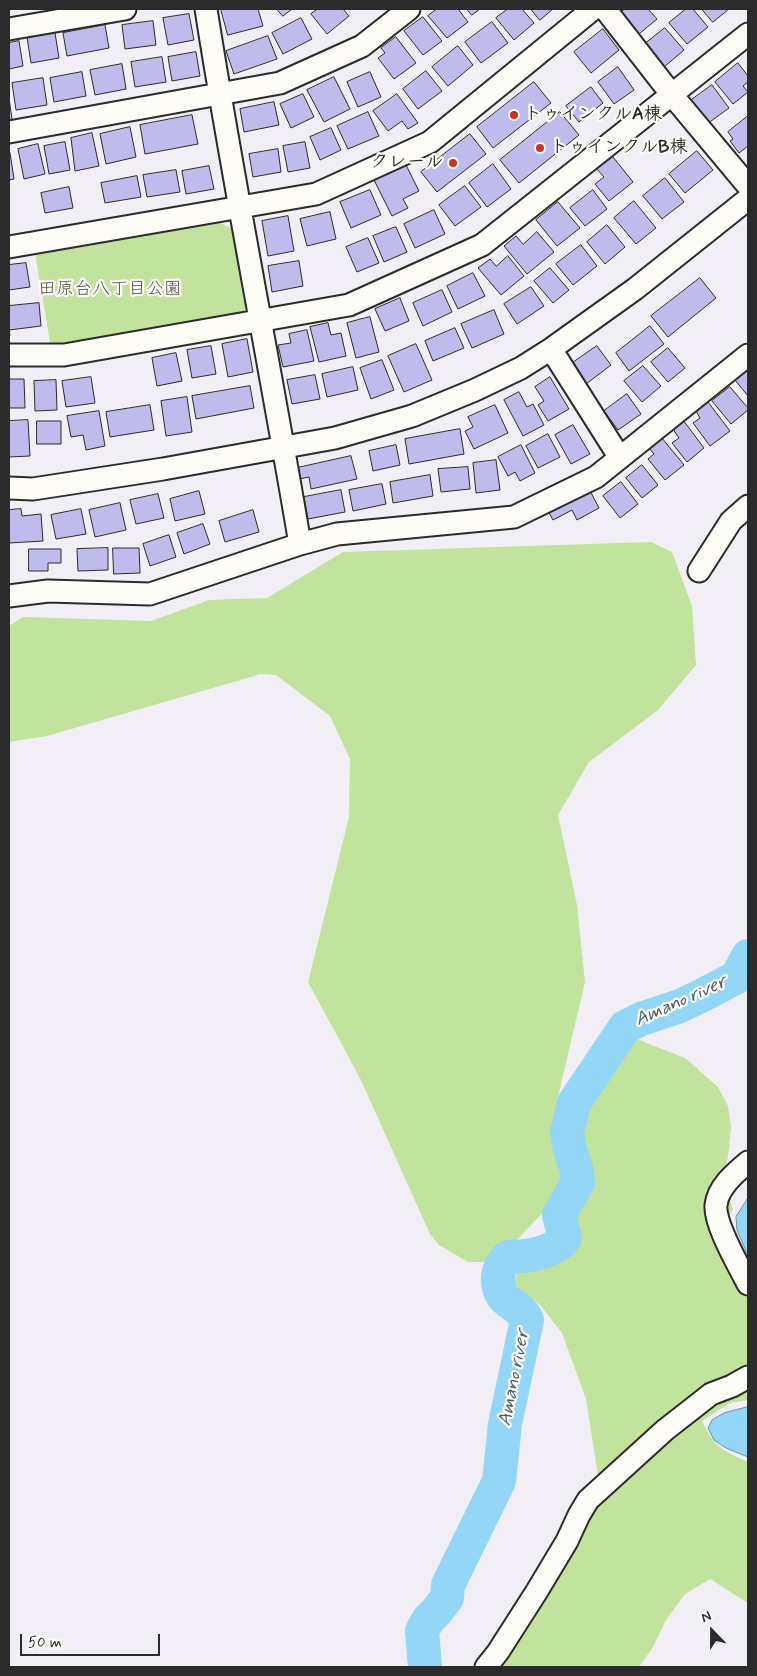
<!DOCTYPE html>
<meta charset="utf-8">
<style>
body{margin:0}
#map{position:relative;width:757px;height:1676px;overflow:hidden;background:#f1eff5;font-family:Mynerve,sans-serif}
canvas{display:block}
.frame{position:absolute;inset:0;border:10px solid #2b2b2b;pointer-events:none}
.north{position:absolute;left:687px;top:1606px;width:50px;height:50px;-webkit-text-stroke:4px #fdfcf7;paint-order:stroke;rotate:338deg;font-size:14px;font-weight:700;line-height:20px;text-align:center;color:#2b2b2b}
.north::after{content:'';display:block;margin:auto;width:18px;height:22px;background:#2b2b2b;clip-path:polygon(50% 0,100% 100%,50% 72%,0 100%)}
.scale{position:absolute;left:20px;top:1634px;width:140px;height:22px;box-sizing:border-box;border:2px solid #2b2b2b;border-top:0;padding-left:6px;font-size:15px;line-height:18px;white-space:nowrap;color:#2b2b2b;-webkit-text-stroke:4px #fdfcf7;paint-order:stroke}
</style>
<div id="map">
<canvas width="757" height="1676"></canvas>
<div class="frame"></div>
<div class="north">N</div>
<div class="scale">50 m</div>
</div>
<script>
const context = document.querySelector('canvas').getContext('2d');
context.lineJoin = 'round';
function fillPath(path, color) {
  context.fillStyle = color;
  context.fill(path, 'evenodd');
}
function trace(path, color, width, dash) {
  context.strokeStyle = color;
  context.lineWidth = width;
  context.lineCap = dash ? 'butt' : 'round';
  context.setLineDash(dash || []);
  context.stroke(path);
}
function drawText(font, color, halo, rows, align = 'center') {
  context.font = font + ' Mynerve,"Klee One",sans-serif';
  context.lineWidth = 4.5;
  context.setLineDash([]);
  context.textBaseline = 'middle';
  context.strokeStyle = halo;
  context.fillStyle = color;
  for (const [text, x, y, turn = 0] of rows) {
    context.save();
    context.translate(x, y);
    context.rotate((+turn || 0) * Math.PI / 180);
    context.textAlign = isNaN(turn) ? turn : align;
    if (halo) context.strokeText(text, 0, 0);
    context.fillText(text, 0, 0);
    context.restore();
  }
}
fillPath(new Path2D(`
 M220,223L231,228L246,307L241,317L51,348L35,253Z
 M651,542L672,552L692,606L696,665L658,710L589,762L558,815L577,905L585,982L557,1101L561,1183L557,1198L508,1249L483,1262H468L439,1245L430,1234L360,1078L308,982L349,817L350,759L330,716L276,675L261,674L47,736L9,742V626L23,617L151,621L209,600L267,598L343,552Z
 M625,1038H634L685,1058L718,1087L728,1106L731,1127L728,1156L723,1181L733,1209L729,1216L737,1240L748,1266V1400L730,1403L702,1421C714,1447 723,1451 748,1462V1603L710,1579L685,1594L666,1620L653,1647L639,1667H498L526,1622L579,1544L599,1482L586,1399L562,1333L541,1306L522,1291L514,1283L519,1268L528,1261L547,1256L571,1237L567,1219L574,1207L582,1182L581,1164L575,1147L574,1124L590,1084L612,1052Z`), '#c1e39d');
const water = new Path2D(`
 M748,1198V1256L737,1230L736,1217Z
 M748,1407V1457L726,1448L714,1440L708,1428L712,1420L724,1413Z`);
fillPath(water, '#94d6f6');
trace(water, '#6a92a5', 1);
trace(new Path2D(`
 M425,1667L422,1631L428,1620L437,1611L447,1598L448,1585L499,1481L505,1424L527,1320C518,1300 497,1306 498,1277C499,1268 502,1262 508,1257C526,1257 554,1253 565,1238L559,1215L578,1182L576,1167L570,1150L567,1132L574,1103L625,1027L641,1019L680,1006L701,996L737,977L748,956`), '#94d6f6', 34);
const building = new Path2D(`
 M221,9H258L263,26L228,35Z
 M277,9H292L283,16Z
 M318,9H343L349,16L327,34L311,14Z
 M437,9H458L468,22L447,38L428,16Z
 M467,9H480L472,15Z
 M508,9H522L534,23L514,40L496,18Z
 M531,9H553L540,20Z
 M625,9H648L657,19L639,34L621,12Z
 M686,9H693L708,27L687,44L669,23Z
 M702,9H729L713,22Z
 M189,14L194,40L168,45L163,18Z
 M423,17L442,41L423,55L404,31Z
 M301,18L312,39L283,54L272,33Z
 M153,21L156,45L125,49L122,25Z
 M492,22L508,43L481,63L465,42Z
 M105,25L109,48L67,56L63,33Z
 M665,28L684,50L664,67L645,44Z
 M603,29L619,50L591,73L574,52Z
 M55,33L59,58L31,63L27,37Z
 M268,36L277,59L234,74L226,51Z
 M396,37L416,63L394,79L378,58L385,53L381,48Z
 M19,41L23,66L9,69V43Z
 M458,46L473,65L448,86L432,67Z
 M196,52L200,76L172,81L168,57Z
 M162,57L166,82L135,87L131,62Z
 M738,63L748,76V82L743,86L748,92L733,104L715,82Z
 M122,64L126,89L95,95L90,70Z
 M618,67L634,90L614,104L598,82Z
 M426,71L442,91L418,109L403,89Z
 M82,72L86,96L54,102L50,78Z
 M370,72L381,97L358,107L347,82Z
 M334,77L350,109L324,122L307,90Z
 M43,78L47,105L16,110L12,83Z
 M534,82L551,103L493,148L477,127Z
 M712,85L729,108L707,124L690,101Z
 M591,87L603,103L579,122L566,106Z
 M303,94L314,117L291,128L280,104Z
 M397,94L418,123L408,129L402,121L388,131L373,111Z
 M9,98L12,119L9,120Z
 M274,102L279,125L244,132L240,109Z
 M368,112L379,136L348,149L337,126Z
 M560,112L579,135L519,183L500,160Z
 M192,115L198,144L145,154L140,125Z
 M748,116V146L739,153L730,141L733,139L728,132Z
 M130,127L136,157L106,164L100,134Z
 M331,128L341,150L320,160L310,137Z
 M92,133L99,166L75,171L71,138Z
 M470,134L486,154L437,192L421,172Z
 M65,142L70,170L49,174L44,146Z
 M305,142L310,168L288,172L283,146Z
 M38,144L45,174L24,179L18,149Z
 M278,149L281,172L253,177L249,154Z
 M697,151L713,170L685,193L669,174Z
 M10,153L14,179L9,180V154Z
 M613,157L633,182L609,201L595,184L604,177L597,169Z
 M493,164L511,189L487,207L469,183Z
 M406,165L419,191L403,199L408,208L392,216L374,180Z
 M209,166L214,189L186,194L182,171Z
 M176,170L180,192L147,197L143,175Z
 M137,176L141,197L105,203L101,183Z
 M665,178L684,202L662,219L643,196Z
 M465,186L481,207L455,226L439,205Z
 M69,187L73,208L45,213L41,193Z
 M370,190L381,215L351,228L340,202Z
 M593,190L607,209L585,226L570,208Z
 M634,201L656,228L636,244L614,218Z
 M558,202L580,228L557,246L536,220Z
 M434,210L445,234L415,248L404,224Z
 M330,212L336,239L307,246L300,219Z
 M288,216L294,251L268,256L262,221Z
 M607,225L625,247L605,264L587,242Z
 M396,227L407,252L384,262L373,236Z
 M537,232L554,252L527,274L504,246L516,236L523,244Z
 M368,238L379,263L357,272L346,247Z
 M581,245L597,266L573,285L556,264Z
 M508,256L524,276L501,295L478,268L490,259L496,266Z
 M299,261L303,286L272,292L268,266Z
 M26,263L30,287L9,290V265Z
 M550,268L569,290L553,303L534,281Z
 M473,273L485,296L458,309L447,286Z
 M700,278L716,298L668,337L651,316Z
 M531,287L544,306L517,324L504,304Z
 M442,290L452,312L423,326L413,303Z
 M400,298L409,321L385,331L375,309Z
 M39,303L41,326L9,330L10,336H9V306Z
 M494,310L504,334L472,348L461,324Z
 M370,317L379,352L356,358L347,323Z
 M328,323L331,335L341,333L346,356L319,362L310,327Z
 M650,326L664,344L629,371L616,353Z
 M455,328L464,348L433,361L425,341Z
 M307,330L314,361L283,367L278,345L291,343L289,334Z
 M247,339L253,372L228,377L222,344Z
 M416,344L432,380L404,392L388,356Z
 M211,346L216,374L192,378L187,350Z
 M597,346L611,365L586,384L571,364Z
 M668,348L685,368L668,382L651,362Z
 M176,353L182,381L157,386L152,358Z
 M382,360L394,390L371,399L360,368Z
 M643,366L661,386L642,402L624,381Z
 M353,367L358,390L327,397L322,374Z
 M748,370V396L735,380Z
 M315,375L320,399L292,404L287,380Z
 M91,377L95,403L66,407L62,381Z
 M550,377L569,409L548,421L538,405L544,401L535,387Z
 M9,379H24L25,408H9Z
 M56,380L57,410L35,411L34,381Z
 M250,386L254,408L196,419L192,396Z
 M730,387L748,408V410L731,424L712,401Z
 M519,392L527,407L533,404L544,425L523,436L504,400Z
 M627,394L641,414L618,430L604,411Z
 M187,397L192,432L166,436L161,401Z
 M708,402L730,431L710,446L693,423L700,418L696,411Z
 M150,405L154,430L110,437L106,412Z
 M495,405L508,433L474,449L465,431L473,427L468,417Z
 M99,411L105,446L86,450L83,435L71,437L67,416Z
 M28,420L30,456L9,457V421Z
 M683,420L704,448L687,462L672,443L679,438L673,429Z
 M37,421H61V444H37Z
 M573,425L590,454L571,464L555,435Z
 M460,429L464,454L409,464L405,439Z
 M548,434L560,457L538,468L526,446Z
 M661,437L684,465L665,480L648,459L654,454L648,447Z
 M396,445L400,465L373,471L369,451Z
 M521,445L535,473L520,481L515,472L508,476L498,457Z
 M351,456L357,479L311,489L309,477L299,479L297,468Z
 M496,460L500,490L476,493L473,463Z
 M642,465L658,485L642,498L626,478Z
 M468,467L470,489L441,492L438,469Z
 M430,475L433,496L393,503L390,482Z
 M621,482L638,504L620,518L603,496Z
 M382,484L386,504L353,511L349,490Z
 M588,487L599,508L577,520L572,510L553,520L547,509Z
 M341,490L345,512L308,519L304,497Z
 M199,491L205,514L175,521L170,499Z
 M158,494L164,518L136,524L130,500Z
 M120,503L126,530L95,537L89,510Z
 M21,509L22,516L41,514L43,541L9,543V510Z
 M81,509L86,534L56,539L51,515Z
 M253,510L259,532L225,542L219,521Z
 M203,524L210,544L184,554L177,533Z
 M169,535L176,557L150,566L143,544Z
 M108,548V570L78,571L77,549Z
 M113,548H139L140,573L114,574Z
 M29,549H61V563H48V571H29Z`);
fillPath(building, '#c0bbed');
trace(building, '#2b2b2b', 1);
const minor = new Path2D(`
 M206,9C234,188 270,365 300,544
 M605,9L672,95L748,186
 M9,29L125,9
 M9,132L280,83L362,46L409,9
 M9,247L316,194L430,142L593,9
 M551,349L620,458
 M9,355H64L349,305L482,245L748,34
 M9,488L33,489L163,469L335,438L412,416L475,390L521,368L551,349L635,289L748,199
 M699,571L731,521L748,506
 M9,596L48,591L150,594L300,544L337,534L514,517L596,477L748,355
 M748,1162C735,1173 718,1187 716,1205C714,1224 739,1266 748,1284
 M486,1667L498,1652L537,1591L567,1541L579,1515L588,1500L665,1430L697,1405L711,1394L732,1386L748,1377`);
trace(minor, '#2b2b2b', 25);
trace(minor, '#fdfcf7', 21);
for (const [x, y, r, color] of [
 [514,115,5,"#c8321e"],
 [540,148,5,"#c8321e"],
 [453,163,5,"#c8321e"]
]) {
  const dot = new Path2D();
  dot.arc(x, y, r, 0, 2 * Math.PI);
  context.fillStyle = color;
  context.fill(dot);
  trace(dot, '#fdfcf7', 2);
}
drawText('bold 18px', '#2b2b2b', '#fdfcf7', [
 ["トゥインクルA棟",524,115],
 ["トゥインクルB棟",550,148],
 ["クレール",443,163,"right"]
], 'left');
drawText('18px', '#505948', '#fdfcf7', [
 ["田原台八丁目公園",110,290]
]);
drawText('italic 19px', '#4a5e68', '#fdfcf7', [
 ["Amano river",681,1002,-24],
 ["Amano river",515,1378,-79]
]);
</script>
